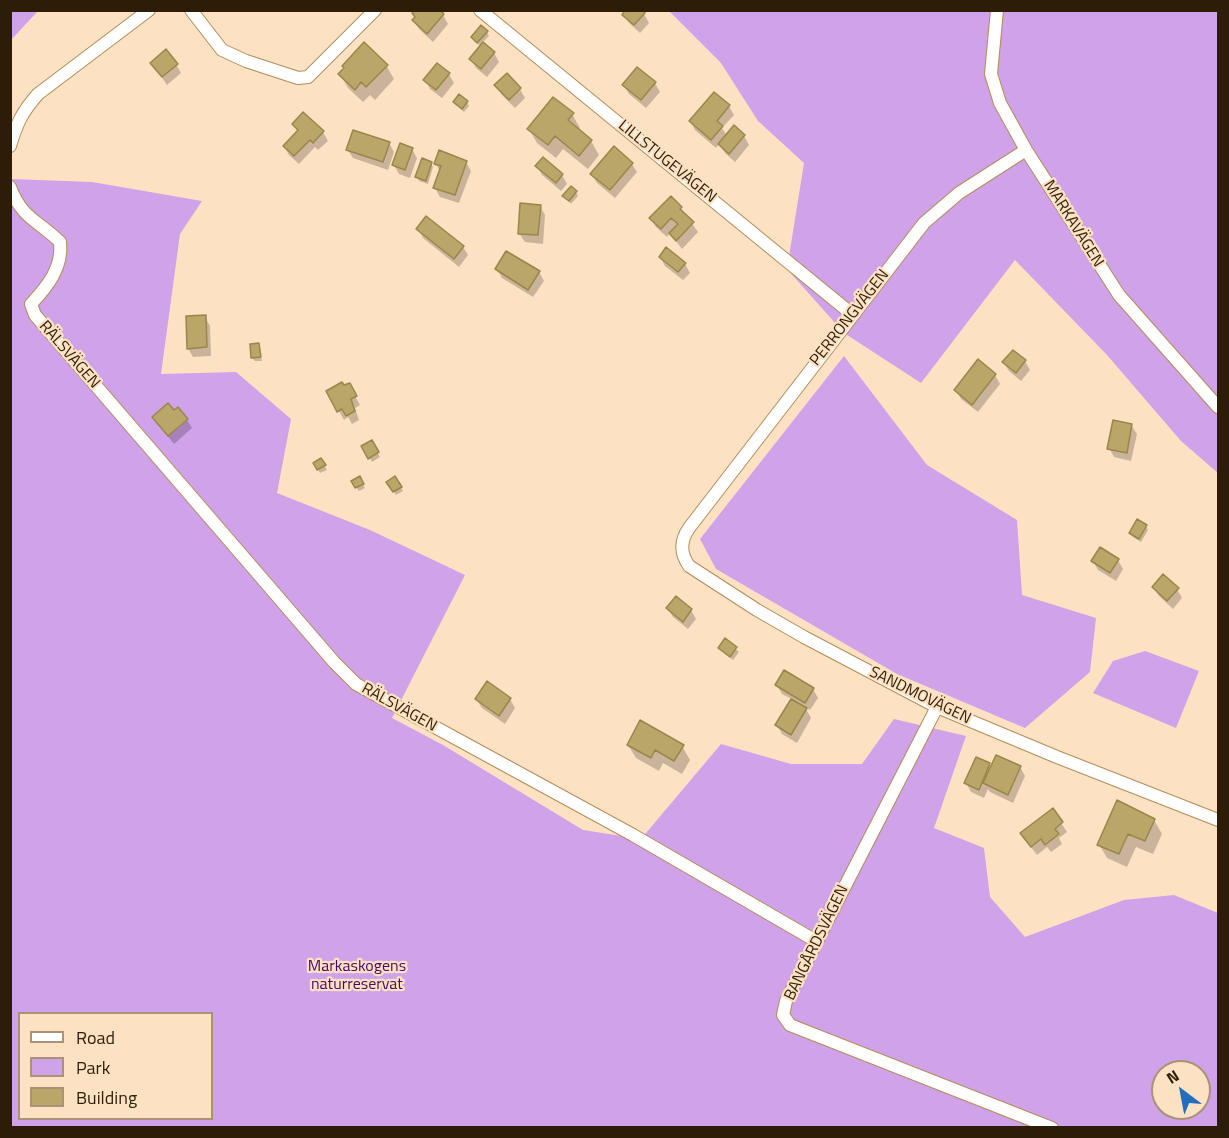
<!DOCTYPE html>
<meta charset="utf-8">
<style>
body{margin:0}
#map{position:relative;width:1229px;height:1138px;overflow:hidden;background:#fce2c2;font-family:"Titillium Web",sans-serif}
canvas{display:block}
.frame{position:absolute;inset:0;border:12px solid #2d1d07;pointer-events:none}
.legend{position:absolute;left:18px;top:1012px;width:195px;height:108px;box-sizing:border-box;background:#fce2c2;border:2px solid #a99377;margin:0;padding:8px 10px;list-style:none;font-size:18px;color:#2d1d07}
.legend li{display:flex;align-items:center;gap:12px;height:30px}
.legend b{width:30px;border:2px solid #a99377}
.north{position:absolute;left:1151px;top:1060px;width:60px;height:60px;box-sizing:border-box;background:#fce2c2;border:2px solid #a99377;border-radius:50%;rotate:328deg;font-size:16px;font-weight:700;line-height:24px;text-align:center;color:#2d1d07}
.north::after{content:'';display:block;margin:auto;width:21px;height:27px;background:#226dbd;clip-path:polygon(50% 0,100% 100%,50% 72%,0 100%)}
</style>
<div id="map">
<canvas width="1229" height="1138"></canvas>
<div class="frame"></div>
<ul class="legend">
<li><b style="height:8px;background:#fff"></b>Road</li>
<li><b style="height:16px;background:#d0a2e9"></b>Park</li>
<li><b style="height:16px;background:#b9a668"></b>Building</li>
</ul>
<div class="north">N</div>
</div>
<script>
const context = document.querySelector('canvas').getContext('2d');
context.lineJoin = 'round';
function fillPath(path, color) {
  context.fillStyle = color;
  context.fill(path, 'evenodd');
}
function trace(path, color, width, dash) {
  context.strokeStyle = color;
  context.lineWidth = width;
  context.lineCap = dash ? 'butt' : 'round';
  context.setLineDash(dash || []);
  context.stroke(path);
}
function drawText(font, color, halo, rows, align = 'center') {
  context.font = font + ' "Titillium Web",sans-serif';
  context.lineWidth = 4.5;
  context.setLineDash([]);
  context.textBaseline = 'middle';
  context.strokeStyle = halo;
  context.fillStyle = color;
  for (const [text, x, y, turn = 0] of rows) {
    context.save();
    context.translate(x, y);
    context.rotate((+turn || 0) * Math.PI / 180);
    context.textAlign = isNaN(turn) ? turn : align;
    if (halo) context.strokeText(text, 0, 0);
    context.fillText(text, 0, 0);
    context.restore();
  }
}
fillPath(new Path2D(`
 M11,10L38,11L11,40L10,11Z
 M669,11H1218V473L1181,441L1107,355L1015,260L921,383L844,333L787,269L804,163L758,121L721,63Z
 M11,179L92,182L202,201L180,234L161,374L236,372L291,419L277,493L370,530L465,575L392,718L443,745L583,830L641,839L721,744L791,764H862L894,719L966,736L934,828L984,848L990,897L1025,937L1124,900L1174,895L1218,913V1127L11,1128ZM20,1014H212V1118H20ZM1163,1072H1199V1108H1163Z
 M844,356L927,465L1017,520L1022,595L1096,618L1090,672L1025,728L897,674L716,569L700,539Z
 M1145,651L1199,671L1176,728L1093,693L1113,661Z`), '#d0a2e9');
fillPath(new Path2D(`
 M644,14L649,23L640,33L629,23L624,15Z
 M443,15L448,24L433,42L419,29L414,21Z
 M487,32L489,36L482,43L494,53L499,62L487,77L476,68L471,59L481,47L472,38Z
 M152,63L176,64L181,73L167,85Z
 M386,65L394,79L375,100L370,95L363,102L348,88L340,74Z
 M449,74L454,83L442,98L430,89L425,80Z
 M655,83L660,92L646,108L629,94L624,85Z
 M496,85L520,89L525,98L515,108L501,94Z
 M467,102L469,106L464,112L454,103Z
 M729,106L734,115L722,128L727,136L734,128L744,136L749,145L735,162L725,153L719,144L716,148L695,130L690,121Z
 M572,114L580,128L578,130L591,141L599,155L588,169L563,149L556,158L537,143L529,129Z
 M293,124L323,132L328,141L318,150L315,147L299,164L289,155L284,146L298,132Z
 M389,143L394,152L388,170L353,158L348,150Z
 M412,149L417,158L410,178L399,174L394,165Z
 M543,159L562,175L567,184L561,191L542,175L537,166Z
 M466,162L471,171L459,203L440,197L435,188L440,172L436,164Z
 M431,163L433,167L428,184L419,181L417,177Z
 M632,164L637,172L615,198L597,183L592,175Z
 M576,192L578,196L571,204L564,196Z
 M540,206L545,215L543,244L525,242L519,233Z
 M681,208L698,232L682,249L670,233L667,237L656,227L651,219Z
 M418,229L463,247L468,255L459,267L423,238Z
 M660,257L685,264L690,273L683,280L665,266Z
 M497,269L539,272L544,281L533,297L502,278Z
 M205,317L210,326L211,356L193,357L188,348Z
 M258,344L262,361H255L252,358Z
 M1025,361L1030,370L1021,381L1009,371L1004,363Z
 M978,362L995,375L1000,384L978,412L961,399L956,390Z
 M349,385L360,405L355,408L359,420L352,424L348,417L344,420L328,391Z
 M174,412L187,420L192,428L174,444L153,418Z
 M1131,425L1137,434L1131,461L1114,457L1109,448Z
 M371,442L380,457L372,462L363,447Z
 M321,460L327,470L320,473L315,464Z
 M359,478L365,488L359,491L353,482Z
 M395,478L403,491L396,495L388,482Z
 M1146,526L1148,530L1141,542L1133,537L1130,533Z
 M1118,560L1123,569L1116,581L1098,570L1093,561Z
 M1153,587L1177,589L1182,598L1173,609L1159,596Z
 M677,598L691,610L696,619L688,629L673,617L668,609Z
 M725,640L739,652L733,660L719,648Z
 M777,685L813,689L818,698L810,710L805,707L811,718L797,743L782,734L777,725L792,699L782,694Z
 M476,699H510L515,708L505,724L482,708Z
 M628,745L682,746L690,760L682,774L663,763L659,771L636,758Z
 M989,764L992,768L1020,767L1025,776L1013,803L990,792L988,789L984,798L971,792L966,783Z
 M1053,811L1067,832L1059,838L1062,844L1051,852L1047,847L1037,855L1027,842Z
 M1154,820L1162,834L1153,854L1136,847L1127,867L1107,858L1099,844Z`), '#0003');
const building = new Path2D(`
 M414,10H440L444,14L427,34L412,20L415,17L412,13Z
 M625,10H642L645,13L634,25L622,15Z
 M481,25L488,31L477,43L471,37Z
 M364,42L388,65L366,87L361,82L355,90L338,74L344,68L342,66Z
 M483,42L495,52L481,69L469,59Z
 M166,49L178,64L162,77L150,63Z
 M437,63L450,73L436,90L423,80Z
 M637,67L656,82L641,100L622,85Z
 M507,73L521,88L509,100L494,85Z
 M714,92L730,105L717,121L723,126L711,140L689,121Z
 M459,94L468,101L462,109L453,102Z
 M553,97L574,113L568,120L592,140L579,156L555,136L548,145L527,129Z
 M303,112L324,131L313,143L310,140L294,156L283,146L298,130L292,124Z
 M734,125L745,135L729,154L718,144Z
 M353,130L390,142L383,162L346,150Z
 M400,143L413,148L405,170L392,165Z
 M614,146L633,163L610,190L590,174Z
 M439,150L467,161L455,195L433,188L441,166L434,164Z
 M543,157L563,174L556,183L535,166Z
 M422,158L432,162L426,181L415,177Z
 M571,186L577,191L569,201L562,196Z
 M671,196L682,207L680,209L694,222L676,241L669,233L678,224L671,218L661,229L649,218Z
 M520,203L541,205L538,235L518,234Z
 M426,216L464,246L454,259L416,229Z
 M666,247L686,263L678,272L659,257Z
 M506,251L540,271L528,290L495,269Z
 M206,315L207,347L187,349L186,316Z
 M259,343L261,357L251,358L250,344Z
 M1013,350L1026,360L1016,373L1002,362Z
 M978,359L996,374L972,405L954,390Z
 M342,382L344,385L350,383L357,396L351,399L355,411L346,416L342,409L337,412L326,391Z
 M168,403L174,410L178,407L188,419L168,436L152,417Z
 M1113,420L1132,424L1127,453L1107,449Z
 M372,440L379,452L368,459L361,446Z
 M321,458L326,465L317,470L313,463Z
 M360,476L364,484L355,488L351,481Z
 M395,476L402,487L393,492L386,482Z
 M1137,519L1147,525L1139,539L1129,533Z
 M1100,547L1119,559L1110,573L1091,561Z
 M1163,574L1179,588L1167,601L1152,587Z
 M676,596L692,609L683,622L666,608Z
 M725,638L737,647L730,657L718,648Z
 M784,670L814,688L805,703L775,685Z
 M487,681L511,698L499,716L475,699Z
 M791,699L807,708L791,735L775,725Z
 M640,720L684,745L674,761L655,750L651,758L627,745Z
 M996,755L1021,766L1008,795L983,783Z
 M976,757L990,763L979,790L964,783Z
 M1117,800L1155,819L1145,841L1128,834L1119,854L1097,845Z
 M1053,808L1063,822L1055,829L1059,834L1045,845L1041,839L1031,847L1020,833Z`);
fillPath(building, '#b9a668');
trace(building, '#99874a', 1.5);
const street = new Path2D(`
 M191,10L222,50L246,61L298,78L308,77L375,10
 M480,10L853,315
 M997,10L991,74L1000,103L1026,150L1119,295L1218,407
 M10,146C17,123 22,112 38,94L149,10
 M1026,150L959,193L924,223L689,528C680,541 680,553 689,566L757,610L804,637L937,707L1057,757L1218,820
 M10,187C22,219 39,221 60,242C63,267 48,286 31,304L35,315L334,662L356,684L633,835L816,941
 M937,707L786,1001L783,1015L790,1025L1052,1128`);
trace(street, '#b48c58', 14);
trace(street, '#fff', 12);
drawText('16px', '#2d1d07', '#fce2c2', [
 ["LILLSTUGEVÄGEN",667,162,39],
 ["MARKAVÄGEN",1073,224,58],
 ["PERRONGVÄGEN",850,318,-52],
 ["RÄLSVÄGEN",69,355,49],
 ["SANDMOVÄGEN",920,696,26],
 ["RÄLSVÄGEN",399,708,29],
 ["BANGÅRDSVÄGEN",817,943,-64]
]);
drawText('16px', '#4f046b', '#fce2c2', [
 ["Markaskogens",357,967],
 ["naturreservat",357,985]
]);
</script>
